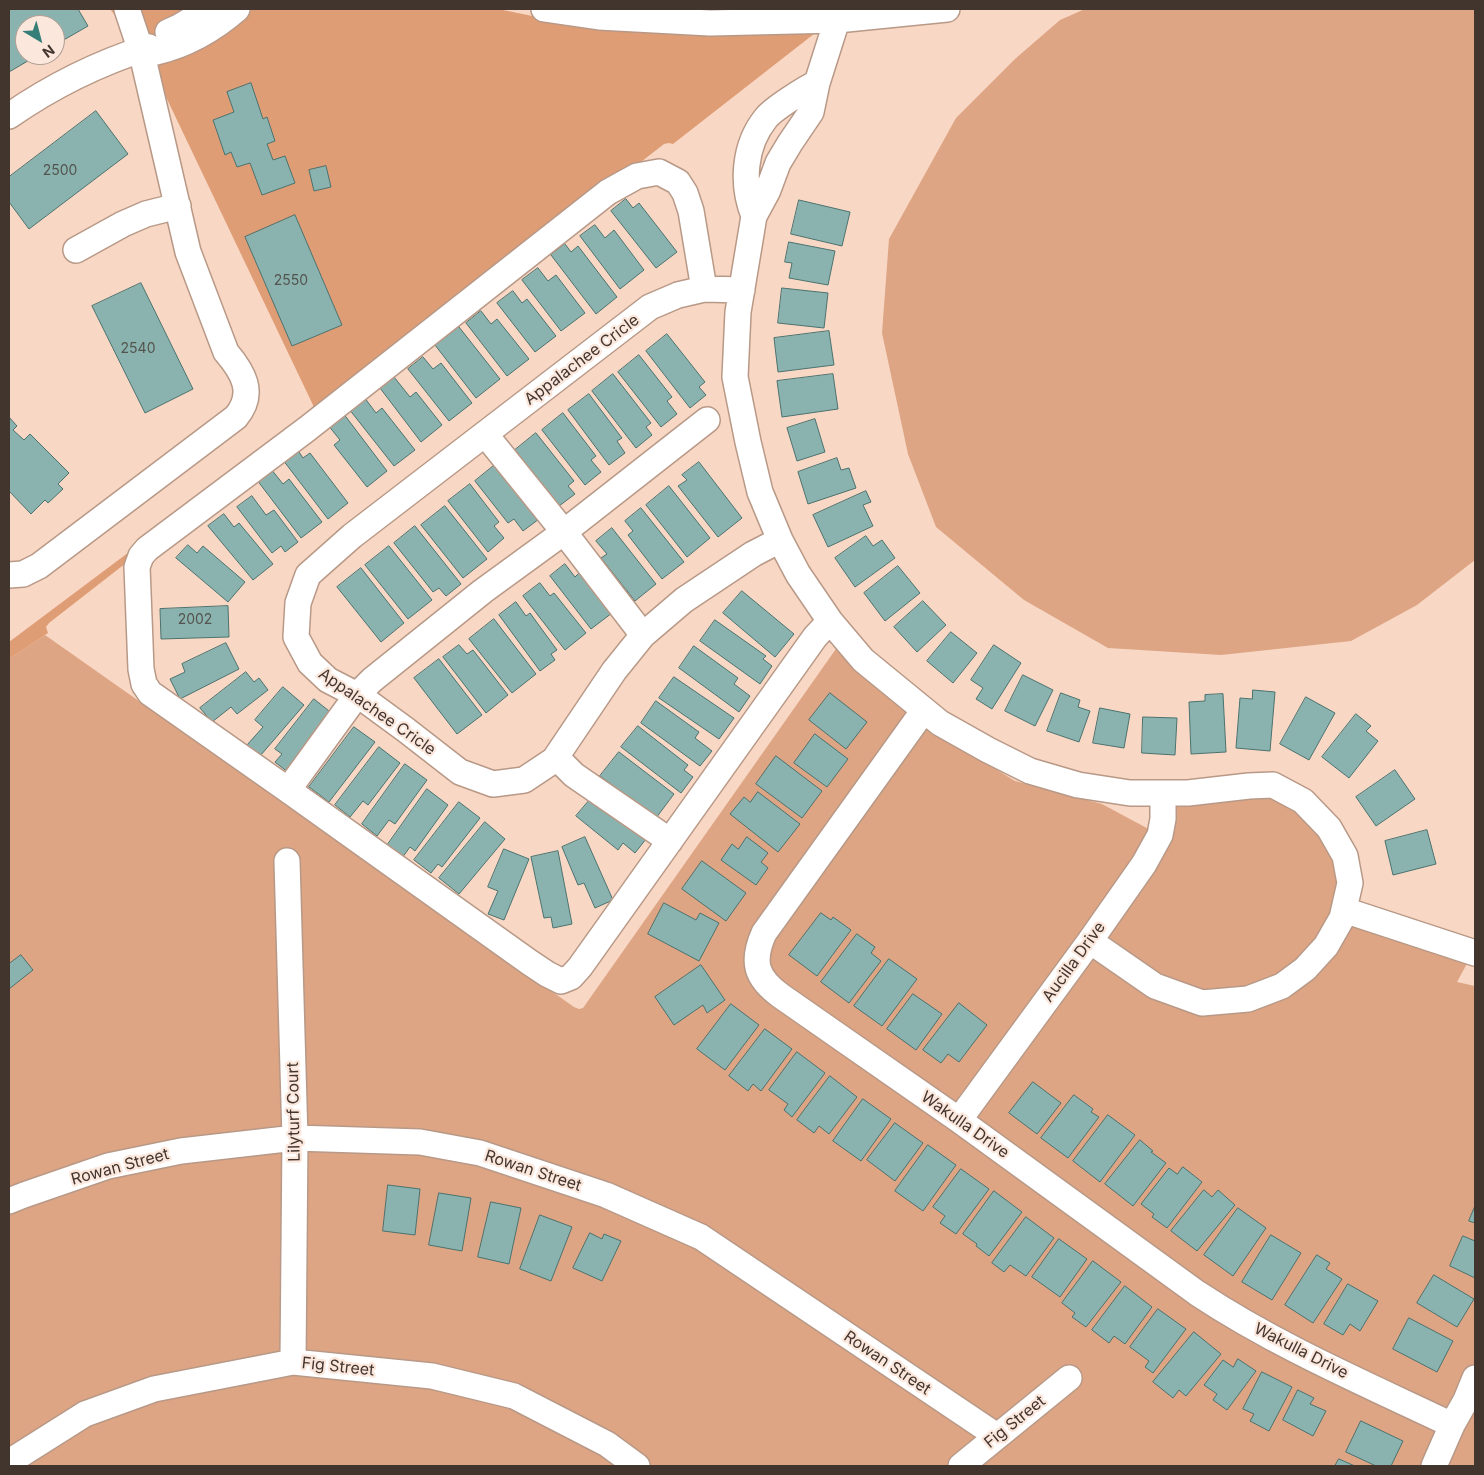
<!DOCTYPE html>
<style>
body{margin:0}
#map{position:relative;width:1484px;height:1475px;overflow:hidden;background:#f8d7c4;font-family:Inter,sans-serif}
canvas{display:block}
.frame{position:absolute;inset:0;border:10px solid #42352e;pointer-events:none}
.north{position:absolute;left:15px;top:15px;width:50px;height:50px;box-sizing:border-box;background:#fbe7dc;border:1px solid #b1a096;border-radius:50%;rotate:143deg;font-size:14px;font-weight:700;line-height:20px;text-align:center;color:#42352e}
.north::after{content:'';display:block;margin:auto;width:18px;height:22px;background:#367e78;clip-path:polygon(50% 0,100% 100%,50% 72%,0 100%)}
</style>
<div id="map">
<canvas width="1484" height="1475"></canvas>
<div class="frame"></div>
<div class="north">N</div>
</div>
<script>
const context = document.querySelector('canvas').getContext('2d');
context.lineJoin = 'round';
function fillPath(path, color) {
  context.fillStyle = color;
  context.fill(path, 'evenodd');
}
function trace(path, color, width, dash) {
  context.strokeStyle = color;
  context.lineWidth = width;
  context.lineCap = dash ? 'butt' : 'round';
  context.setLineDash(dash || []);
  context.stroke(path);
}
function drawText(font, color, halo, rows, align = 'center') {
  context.font = font + ' Inter,sans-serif';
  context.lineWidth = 4.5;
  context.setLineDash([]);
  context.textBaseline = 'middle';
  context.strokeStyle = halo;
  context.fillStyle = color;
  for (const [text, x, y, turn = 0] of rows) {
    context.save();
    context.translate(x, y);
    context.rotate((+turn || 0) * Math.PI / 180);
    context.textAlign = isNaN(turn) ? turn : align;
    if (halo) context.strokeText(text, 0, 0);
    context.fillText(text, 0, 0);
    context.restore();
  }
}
fillPath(new Path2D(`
 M1085,9H1475V560L1417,605L1351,641L1221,655L1108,648L1024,600L936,527L908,454L882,333L889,239L956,118L1015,59L1060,20Z
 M45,635L574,1007L579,1009L583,1008L838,646L911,717L1015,781L1102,804L1156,833L1173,782L1253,785L1321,815L1350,910L1470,958L1457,982L1475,986V1466H9V659Z`), '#dda584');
fillPath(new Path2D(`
 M110,9H498L552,20L819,30L673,144L669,143L664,144L49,623L46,627L48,633L9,659V642L312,415L314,410L313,405L145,53Z`), '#df9d76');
const building = new Path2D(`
 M12,9H78L88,26L55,45V25H25V55H38L9,72V10Z
 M251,83L263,119L267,117L275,141L267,144L273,160L285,156L295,183L262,195L250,163L237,167L231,152L225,155L213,120L234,112L227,92Z
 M96,111L128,154L29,229L9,202V177Z
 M326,166L331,187L314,191L309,170Z
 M626,199L633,208L639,203L677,252L656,268L611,211Z
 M799,200L850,212L842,246L791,234Z
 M295,215L342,325L292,346L245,237Z
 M595,225L605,238L614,230L644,270L620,289L580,236Z
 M789,242L835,251L828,285L789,278L792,263L785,262Z
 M565,244L571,252L578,246L617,297L596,314L551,255Z
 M538,268L548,281L556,275L585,313L561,331L522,280Z
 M141,283L193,389L145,413L92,306Z
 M782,288L828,293L824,328L778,323Z
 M513,291L522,303L527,299L556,336L535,352L497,303Z
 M481,311L491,324L497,319L529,359L507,376L466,323Z
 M459,327L500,379L476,398L435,345Z
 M829,331L834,365L778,372L774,338Z
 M667,334L705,382L699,387L706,395L690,408L646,351Z
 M639,355L672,397L667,401L677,414L661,427L618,372Z
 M423,357L433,369L441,363L472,403L449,421L408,369Z
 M613,374L651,423L646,427L652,435L636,448L592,391Z
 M833,374L838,409L782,417L777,381Z
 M394,377L410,397L416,392L442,425L421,442L380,388Z
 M589,394L622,438L617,441L625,453L609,465L568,410Z
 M364,397L376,413L382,408L415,450L394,466L349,409Z
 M343,413L387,471L367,487L334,445L340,440L328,425Z
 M563,413L596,456L591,460L601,472L585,485L542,430Z
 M9,417L17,426L13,430L24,440L30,434L69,473L58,484L63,489L48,503L45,500L31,514L9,491Z
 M815,419L825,452L797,461L787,428Z
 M536,433L574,481L568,486L575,494L559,506L515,450Z
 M297,449L303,458L310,453L348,503L328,519L283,460Z
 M837,458L841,470L849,468L856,488L808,504L798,472Z
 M699,462L742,518L718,537L678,486L687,480L682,475Z
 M496,464L539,519L523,531L514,519L508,523L475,481Z
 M271,469L283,484L289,479L322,522L301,538L257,480Z
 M470,484L499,522L494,526L504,538L488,552L448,501Z
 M669,486L710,538L687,557L646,505Z
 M866,491L871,502L863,505L873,526L828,547L813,515Z
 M252,496L266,515L274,510L298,542L285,552L281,546L272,553L237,507Z
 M445,506L487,559L463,578L421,525Z
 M641,508L684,562L662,579L628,535L633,531L625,521Z
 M224,514L234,527L239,523L273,564L253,580L208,526Z
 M415,526L461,584L446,596L439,588L433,592L394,543Z
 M612,528L656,584L635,601L601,558L607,554L596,541Z
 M866,536L873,546L882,540L895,558L855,587L835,558Z
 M188,545L197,553L203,546L245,582L228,602L176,558Z
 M389,546L432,600L408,619L365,565Z
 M565,564L575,577L580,572L612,613L591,629L550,576Z
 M898,566L920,593L885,621L864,593Z
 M361,568L404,623L381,642L337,587Z
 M540,583L550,596L554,593L586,633L565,650L523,596Z
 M742,591L794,634L775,657L723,613Z
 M923,601L946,625L917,652L894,627Z
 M516,602L526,616L530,613L557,650L551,654L555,660L540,671L499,615Z
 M228,606L229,637L161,639L160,609Z
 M494,619L536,674L512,693L469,639Z
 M715,620L766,656L763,659L772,666L760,684L700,641Z
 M951,632L977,653L953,683L927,661Z
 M226,643L239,669L180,699L170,679L185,672L182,664Z
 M459,645L467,654L473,650L508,695L486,713L443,657Z
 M994,645L1021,663L992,709L976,699L983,688L971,680Z
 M694,646L738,678L734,684L750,696L739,712L679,668Z
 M439,659L482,715L457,734L414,678Z
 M246,672L254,682L259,678L268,690L237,714L231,707L212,722L200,708Z
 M1023,675L1053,690L1035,726L1005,711Z
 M674,677L734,718L719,739L659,698Z
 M283,687L304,705L260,756L247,745L263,727L255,720Z
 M1253,690L1275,692L1270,751L1236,748L1240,698L1252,699Z
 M830,693L867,722L846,749L809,720Z
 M1061,693L1080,700L1078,707L1090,711L1079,742L1047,731Z
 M1223,694L1226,752L1191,754L1189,702L1205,701V695Z
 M1306,697L1335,713L1309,760L1280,744Z
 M314,699L334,715L289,773L275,762L282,754L275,749Z
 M656,701L699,732L695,738L712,751L700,766L641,723Z
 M1100,708L1130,714L1124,748L1093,743Z
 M1356,714L1371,726L1366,731L1378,741L1349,778L1322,757Z
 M1143,717L1177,718L1175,755L1142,753Z
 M638,726L688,765L684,770L693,777L681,793L621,747Z
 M354,727L375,742L329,802L309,787Z
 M815,734L848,759L827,787L794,763Z
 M379,747L400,763L368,805L363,801L350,817L335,805Z
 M619,752L674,794L656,818L600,776Z
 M776,756L822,791L802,818L756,784Z
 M405,764L427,780L395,824L389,820L377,836L362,824Z
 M1395,770L1415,799L1376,826L1356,797Z
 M427,789L448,805L415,851L410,847L402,858L386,847Z
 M758,792L800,824L778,852L730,814L744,797L750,802Z
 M594,795L646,839L635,853L623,843L618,850L576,816Z
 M459,802L480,818L442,867L438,864L431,873L414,860Z
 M485,822L505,839L459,894L439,878Z
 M1427,830L1436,864L1393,875L1385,841Z
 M585,837L613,900L595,908L584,883L578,885L562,847Z
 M747,837L768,853L761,862L768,868L756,885L721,860L732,844L738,849Z
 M504,849L529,859L504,920L488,914L498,891L488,887Z
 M558,851L572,924L553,928L551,917L544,918L531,857Z
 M702,861L746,893L726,921L682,889Z
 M664,903L696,920L700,913L719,923L699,961L648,934Z
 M821,913L831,920L833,917L851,930L817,976L789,955Z
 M857,934L875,947L871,953L881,961L849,1003L821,982Z
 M21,955L33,970L9,989V964Z
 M889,959L917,979L882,1026L854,1006Z
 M701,965L725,1000L707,1013L703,1005L674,1025L655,997Z
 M913,994L942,1014L916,1050L887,1029Z
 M959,1003L987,1025L959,1062L948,1054L941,1063L923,1050Z
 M731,1004L759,1025L725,1070L697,1049Z
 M765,1029L792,1049L761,1091L753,1084L748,1091L729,1076Z
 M797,1052L825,1073L792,1117L784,1110L788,1104L769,1090Z
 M830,1076L857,1097L829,1134L819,1126L814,1133L797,1120Z
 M1033,1082L1061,1103L1037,1134L1009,1113Z
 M1074,1095L1093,1109L1091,1112L1099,1117L1068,1158L1041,1138Z
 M863,1099L891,1119L861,1161L833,1141Z
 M1108,1115L1135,1135L1100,1182L1073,1161Z
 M895,1123L923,1143L895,1181L867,1160Z
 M1140,1140L1153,1151L1151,1152L1166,1163L1133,1206L1105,1184Z
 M928,1145L956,1165L923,1211L895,1191Z
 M1183,1167L1202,1182L1167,1228L1152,1217L1154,1214L1141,1204L1169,1168L1177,1174Z
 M961,1169L989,1189L956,1234L940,1223L945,1216L933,1207Z
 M388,1185L420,1189L415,1235L383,1231Z
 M1204,1190L1212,1197L1218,1190L1235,1205L1197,1251L1171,1231Z
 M994,1191L1022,1212L989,1256L976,1246L977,1244L963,1234Z
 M439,1193L471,1198L462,1251L429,1245Z
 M491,1202L521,1208L509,1264L478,1257Z
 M1475,1206V1223L1469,1221Z
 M1238,1208L1266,1228L1233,1276L1204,1255Z
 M540,1215L572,1227L551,1281L520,1269Z
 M1026,1217L1054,1238L1026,1276L1010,1265L1004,1272L992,1263Z
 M590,1233L602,1239L604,1234L621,1241L602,1281L573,1268Z
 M1271,1235L1301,1253L1272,1300L1242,1282Z
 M1463,1236L1475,1241V1278L1450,1266Z
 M1059,1239L1087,1259L1060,1297L1032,1277Z
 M1317,1255L1330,1263L1326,1269L1342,1279L1313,1323L1285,1305Z
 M1093,1261L1121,1282L1086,1327L1072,1317L1075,1313L1062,1303Z
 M1434,1275L1474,1299L1457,1327L1417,1303Z
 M1348,1284L1378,1301L1360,1331L1350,1324L1343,1335L1324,1324Z
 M1125,1286L1152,1307L1125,1344L1114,1336L1109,1343L1092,1330Z
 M1158,1309L1186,1329L1153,1373L1145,1367L1149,1361L1130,1347Z
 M1409,1318L1453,1341L1437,1372L1393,1349Z
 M1194,1332L1221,1354L1186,1396L1179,1390L1173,1398L1153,1382Z
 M1238,1359L1256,1371L1227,1410L1213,1400L1217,1394L1204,1385L1223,1360L1233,1367Z
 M1262,1372L1292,1387L1269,1431L1250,1421L1254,1414L1243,1409Z
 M1298,1390L1314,1398L1310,1404L1326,1411L1313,1436L1283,1420Z
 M1361,1421L1403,1441L1391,1466H1376L1346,1452Z
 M1339,1459L1355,1466H1335Z`);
fillPath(building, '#8ab3af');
trace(building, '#4b726e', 1);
const minor = new Path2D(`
 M544,9L599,17L710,23L837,20L947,9
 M837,20L817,83L811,112L790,143L778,163L768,190L754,216L738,312L735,377L748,442L760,492L780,540L798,574L830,621L863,660L940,723L988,750L1030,771L1078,785L1130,793H1188L1249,786L1273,785L1303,801L1329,828L1345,856L1350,883L1342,918L1326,946L1305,969L1282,986L1248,999L1202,1003L1155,986L1090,941
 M168,32L179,27L209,9
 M149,47L156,52C186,45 214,29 237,9
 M9,116C52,86 99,63 149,47
 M754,216C741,184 744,145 766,118C773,109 806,88 817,83
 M76,250L123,224L146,214L178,206
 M704,289L691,211L685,193L678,182L659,172L637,176L608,192L307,429L147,549L141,556L137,567L141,669L144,684L150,693L288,790L529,962L547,974L561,981L571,977L580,967L815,637L830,621
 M742,290L704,289L678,295L650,307L352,536L308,575L298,603L296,637L310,663L328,680L361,697L406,730L460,772L493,784L524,780L554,760L614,671L643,635L684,600L753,554L780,540
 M485,434L564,532L643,635
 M9,575L23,574L39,566L236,417C256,393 243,372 226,352L188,252L142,54L127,9
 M924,710L764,933C751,962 756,978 781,996L959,1120L1197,1293C1277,1346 1366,1384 1452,1425
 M556,757L574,775L670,841
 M288,790L357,695L372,680L483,591L564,532L707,420
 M287,861L295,1138L293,1362
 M1344,910L1475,953
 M959,1120L1090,941L1144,864L1160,835L1163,819V793
 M9,1201L24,1195L108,1166L181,1151L295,1138L420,1142L480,1153L606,1195L701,1237L997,1436
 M9,1462L85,1414L154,1389L293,1362L432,1376L514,1396L607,1444L637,1466
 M961,1466L1069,1378
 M1434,1466L1452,1425L1466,1400L1475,1378`);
trace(minor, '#b89987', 28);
trace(minor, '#fff', 25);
drawText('14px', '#54544e', null, [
 ["2500",60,171],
 ["2550",291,281],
 ["2540",138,349],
 ["2002",195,620]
]);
drawText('16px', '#42352e', '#fbe7dc', [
 ["Appalachee Cricle",582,360,-37],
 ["Appalachee Cricle",377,712,35],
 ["Aucilla Drive",1074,962,-54],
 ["Lilyturf Court",294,1112,-91],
 ["Wakulla Drive",965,1125,35],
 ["Rowan Street",120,1167,-15],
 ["Rowan Street",533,1171,18],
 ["Wakulla Drive",1301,1351,27],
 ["Rowan Street",887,1363,34],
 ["Fig Street",338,1367,6],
 ["Fig Street",1015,1422,-39]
]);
</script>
